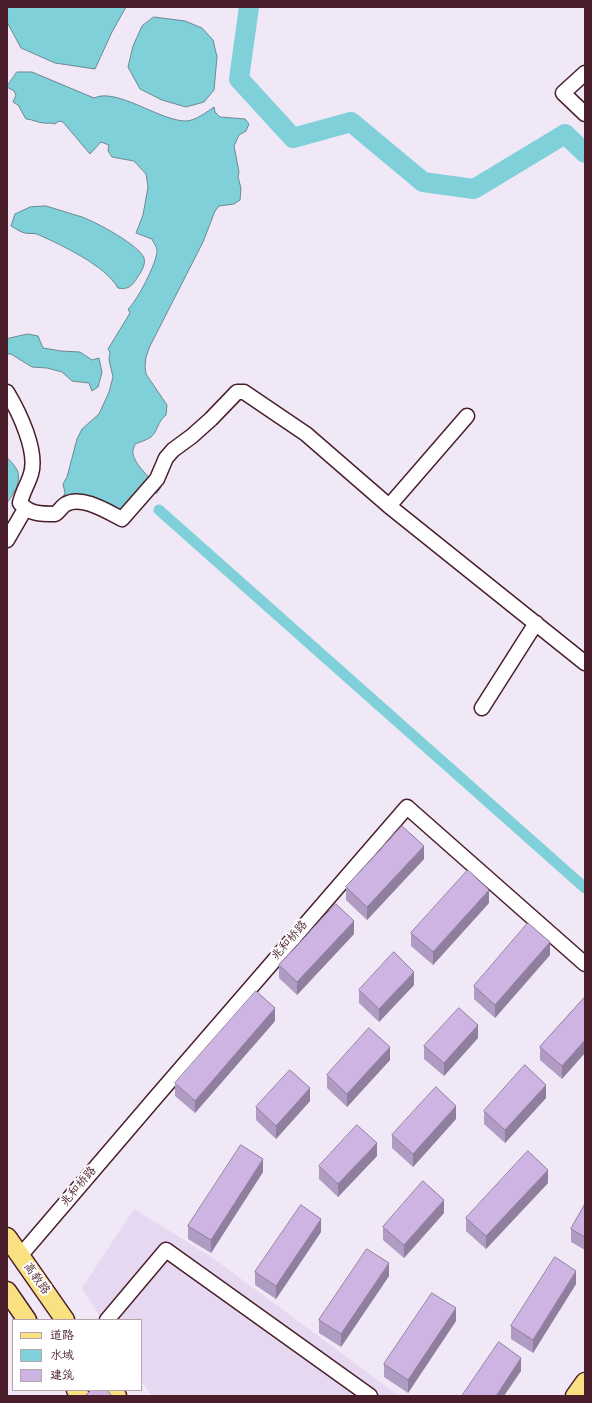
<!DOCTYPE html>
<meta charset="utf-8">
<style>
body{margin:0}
#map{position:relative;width:592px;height:1403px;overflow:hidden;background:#f0e8f6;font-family:Mynerve,"LXGW WenKai TC",sans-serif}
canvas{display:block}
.frame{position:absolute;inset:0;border:8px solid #4a1f2b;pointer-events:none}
.legend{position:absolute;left:12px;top:1319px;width:130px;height:72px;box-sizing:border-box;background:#fff;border:1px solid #b7a5aa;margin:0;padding:5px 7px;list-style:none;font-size:12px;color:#4a1f2b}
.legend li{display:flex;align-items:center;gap:8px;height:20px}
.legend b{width:20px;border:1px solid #b7a5aa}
</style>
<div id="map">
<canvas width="592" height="1403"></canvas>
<div class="frame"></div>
<ul class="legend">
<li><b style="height:5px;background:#f9e181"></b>道路</li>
<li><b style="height:11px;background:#80d0d9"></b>水域</li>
<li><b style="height:11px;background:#cdb4e2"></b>建筑</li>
</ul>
</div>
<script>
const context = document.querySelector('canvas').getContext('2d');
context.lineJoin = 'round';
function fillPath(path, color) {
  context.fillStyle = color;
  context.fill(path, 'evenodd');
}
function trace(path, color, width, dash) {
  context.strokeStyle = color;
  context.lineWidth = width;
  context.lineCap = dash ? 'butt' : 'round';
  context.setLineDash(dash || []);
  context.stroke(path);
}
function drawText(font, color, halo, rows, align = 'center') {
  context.font = font + ' Mynerve,"LXGW WenKai TC",sans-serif';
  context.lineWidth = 4;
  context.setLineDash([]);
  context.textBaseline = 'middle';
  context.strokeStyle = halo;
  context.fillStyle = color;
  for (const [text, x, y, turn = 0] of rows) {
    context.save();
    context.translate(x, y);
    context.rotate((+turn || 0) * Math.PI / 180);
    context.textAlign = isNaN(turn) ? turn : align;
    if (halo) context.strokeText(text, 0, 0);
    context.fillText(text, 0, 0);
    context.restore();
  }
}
fillPath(new Path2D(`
 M134,1209L213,1258L399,1396H152L141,1380V1320H102L82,1288Z`), '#e6d8f0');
const water = new Path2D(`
 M7,7H126L112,32L95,69L55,63L21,48L7,22Z
 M154,17L185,21L202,28L213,40L217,57L214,90L204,102L186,107L162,100L140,89L128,67L133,46L142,26Z
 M17,72H32L94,98C117,87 161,122 187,121C196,120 207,112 214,107L215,112L220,117L245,119L249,124L246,131L239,135L234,146L239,172L238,177L241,188L240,200L234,204L219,206L215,211L203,242L150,346L146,357L145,366L146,374L167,405L166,415C157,422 158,431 151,437C147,440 140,442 135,444C135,446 133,448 133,450C131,462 152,481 161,487L157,493L141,495L120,513L62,499L65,493L63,484L67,477L77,439L82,429L99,414L109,392L113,377L109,360L110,352L108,349L130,313L128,309C136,303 158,261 157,250C157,247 153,242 152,239L136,233L143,215L148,187L146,174L134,161L112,157L108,151L109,145L101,142L90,154L63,122L59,121L55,124C50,122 49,124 44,123C38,123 32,119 26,119L18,105L13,102L16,95L14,91L7,87Z
 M46,206C58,210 70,213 82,217C96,222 139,245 144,258C146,265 141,272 137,278C132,286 128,290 118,288C105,265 61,245 37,234C33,233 29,234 25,233C20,232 15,228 11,226L15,214L30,207Z
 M28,334L38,336L43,348L61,351L80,352L92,360L99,358L102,372L98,387L92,391L89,383L72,381L62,372L47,368L32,367L11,354H7V339Z
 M7,458C11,461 13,464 16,468C23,480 14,493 7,503Z`);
fillPath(water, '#80d0d9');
trace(water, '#6a8993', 1);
trace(new Path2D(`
 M159,510L585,888`), '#80d0d9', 11);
trace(new Path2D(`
 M249,7L239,79L293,138L351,122L423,182L474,189L565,134L585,153`), '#80d0d9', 20);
const minor = new Path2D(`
 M585,73L563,93L585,114
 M7,392C19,412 38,451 31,474C28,484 22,493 20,503C29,514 41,514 55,514C59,512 62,506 66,504C82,495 108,512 122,519L157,479L166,458L173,450L192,436L211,419L237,392H244L306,434L389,506L585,663
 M389,506L467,416
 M7,540L25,509
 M482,708L536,623
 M20,1256L156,1097L407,807L585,964
 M107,1320L166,1250L370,1396`);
const major = new Path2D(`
 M7,1237L65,1320
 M7,1291L27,1320
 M76,1390L80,1396
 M113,1390L117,1396
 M575,1396L585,1382`);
trace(minor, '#4a1f2b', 17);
trace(major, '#4a1f2b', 21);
trace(minor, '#fff', 14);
trace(major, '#f9e181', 18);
fillPath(new Path2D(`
 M424,859L367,920L346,900V887Z
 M489,903L433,965L411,946V933Z
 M354,934L297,995L279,978V965Z
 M550,955L495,1018L474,999V986Z
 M414,985L379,1022L359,1003V990Z
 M585,997L562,1079L540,1060V1047Z
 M275,1021L195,1113L175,1096V1083Z
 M478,1038L444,1076L424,1059V1046Z
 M390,1060L347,1107L327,1088V1075Z
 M546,1098L505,1143L484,1124V1111Z
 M310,1101L276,1139L256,1120V1107Z
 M456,1119L413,1167L392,1148V1135Z
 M377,1156L338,1197L319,1179V1166Z
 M263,1172L211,1253L188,1239V1226Z
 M548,1183L486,1249L466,1231V1218Z
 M585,1204V1250L571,1242V1229Z
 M444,1213L404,1258L383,1240V1227Z
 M321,1232L276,1299L255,1285V1272Z
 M389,1276L341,1347L319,1333V1320Z
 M576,1284L533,1353L511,1339V1326Z
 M456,1321L408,1393L384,1377V1364Z`), '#b09bc2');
fillPath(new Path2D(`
 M424,846V859L367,920V907Z
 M489,890V903L433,965V952Z
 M354,921V934L297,995V982Z
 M550,942V955L495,1018V1005Z
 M414,972V985L379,1022V1009Z
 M275,1008V1021L195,1113V1101Z
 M478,1025V1038L444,1076V1063Z
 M585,1040V1053L562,1079V1066Z
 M390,1047V1060L347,1107V1094Z
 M546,1085V1098L505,1143V1130Z
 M310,1088V1101L276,1139V1126Z
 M456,1106V1119L413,1167V1154Z
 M377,1143V1156L338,1197V1184Z
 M263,1159V1172L211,1253V1240Z
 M548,1170V1183L486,1249V1236Z
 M444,1200V1213L404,1258V1245Z
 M321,1219V1232L276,1299V1286Z
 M389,1263V1276L341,1347V1334Z
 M576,1271V1284L533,1353V1340Z
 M456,1308V1321L408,1393V1380Z
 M521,1358V1371L504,1396H496Z`), '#907e9e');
const building = new Path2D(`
 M402,826L424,846L367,907L346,887Z
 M468,870L489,890L433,952L411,933Z
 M336,904L354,921L297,982L279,965Z
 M528,923L550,942L495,1005L474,986Z
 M394,952L414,972L379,1009L359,990Z
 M256,991L275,1008L195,1101L175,1083Z
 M585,997V1040L562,1066L540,1047Z
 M459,1008L478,1025L444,1063L424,1046Z
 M369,1028L390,1047L347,1094L327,1075Z
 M525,1065L546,1085L505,1130L484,1111Z
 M290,1070L310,1088L276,1126L256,1107Z
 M436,1087L456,1106L413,1154L392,1135Z
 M357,1125L377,1143L338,1184L319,1166Z
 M241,1145L263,1159L211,1240L188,1226Z
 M528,1151L548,1170L486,1236L466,1218Z
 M423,1181L444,1200L404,1245L383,1227Z
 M585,1204V1237L571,1229Z
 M301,1205L321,1219L276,1286L255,1272Z
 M367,1249L389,1263L341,1334L319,1320Z
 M555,1257L576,1271L533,1340L511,1326Z
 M432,1293L456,1308L408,1380L384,1364Z
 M499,1342L521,1358L496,1396H462Z
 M90,1390H107L112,1396H85L90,1391Z`);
fillPath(building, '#cdb4e2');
trace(building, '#907e9e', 1);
drawText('12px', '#4a1f2b', '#fff', [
 ["兆和桥路",290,941,-49],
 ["兆和桥路",79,1187,-50],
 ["高教路",36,1279,55]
]);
</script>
